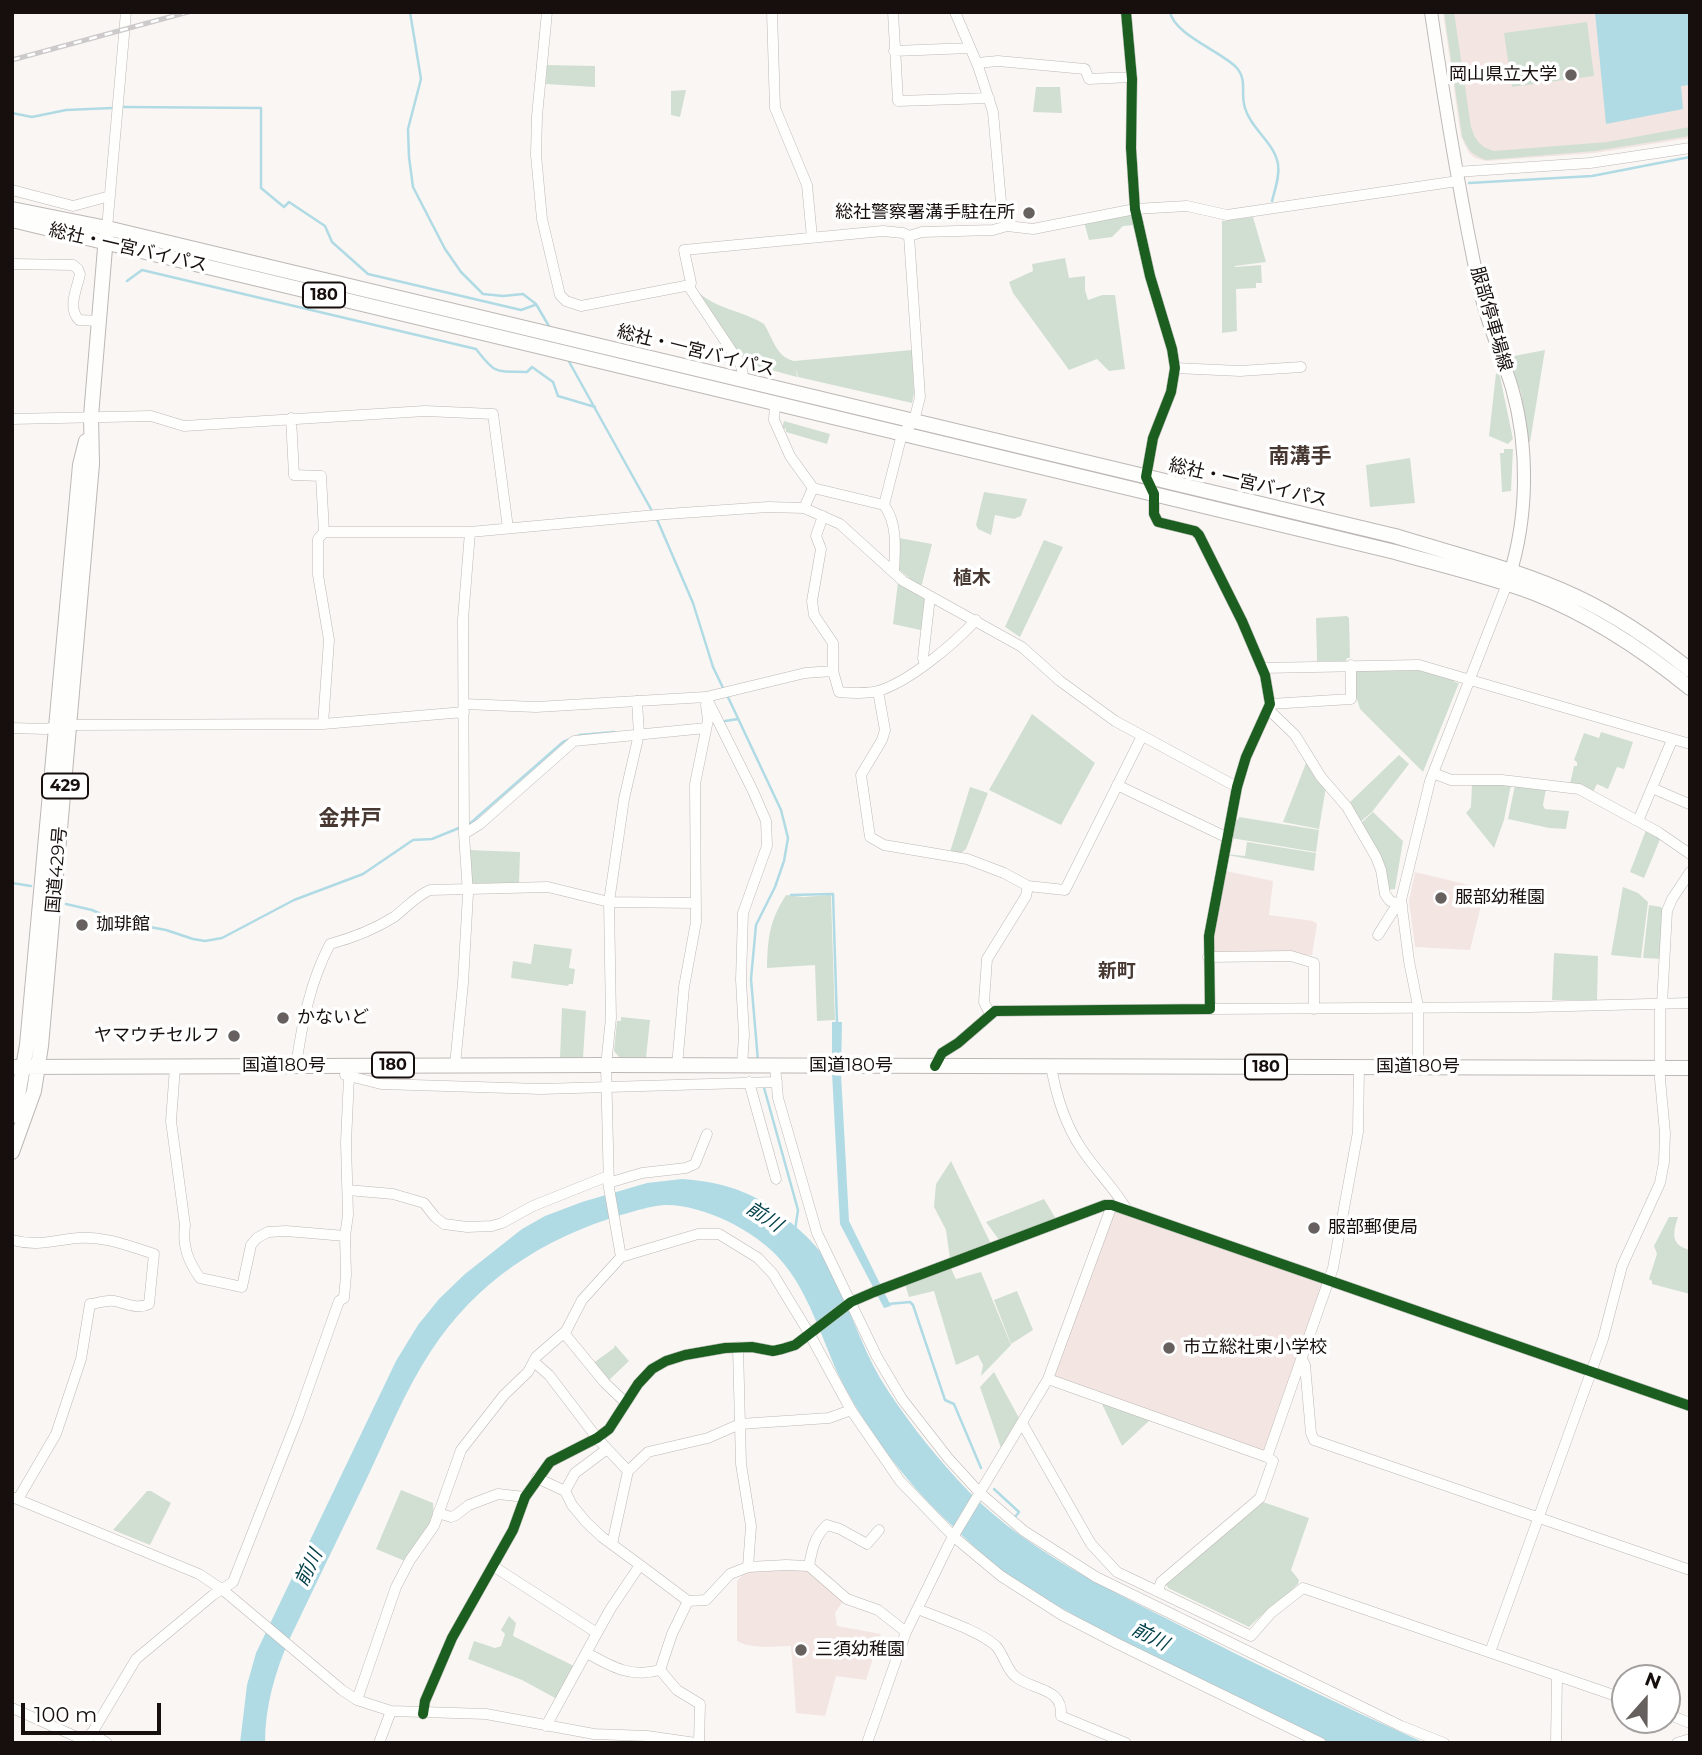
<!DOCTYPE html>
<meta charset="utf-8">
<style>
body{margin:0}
#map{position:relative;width:1702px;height:1755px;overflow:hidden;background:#faf6f4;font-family:Montserrat,sans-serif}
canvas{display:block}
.frame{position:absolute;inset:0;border:14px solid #160f0d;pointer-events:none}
.north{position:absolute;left:1611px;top:1664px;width:70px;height:70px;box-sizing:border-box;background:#fff;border:2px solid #a29f9e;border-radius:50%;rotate:21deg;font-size:19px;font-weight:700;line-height:28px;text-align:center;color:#160f0d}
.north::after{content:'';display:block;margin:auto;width:24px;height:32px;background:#66605e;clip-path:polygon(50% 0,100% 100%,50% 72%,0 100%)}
.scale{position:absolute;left:21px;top:1703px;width:140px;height:32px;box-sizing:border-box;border:4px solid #160f0d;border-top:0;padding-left:9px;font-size:21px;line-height:24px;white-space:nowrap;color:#160f0d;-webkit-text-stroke:5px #fff;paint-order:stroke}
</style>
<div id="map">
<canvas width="1702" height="1755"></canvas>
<div class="frame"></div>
<div class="north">N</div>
<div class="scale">100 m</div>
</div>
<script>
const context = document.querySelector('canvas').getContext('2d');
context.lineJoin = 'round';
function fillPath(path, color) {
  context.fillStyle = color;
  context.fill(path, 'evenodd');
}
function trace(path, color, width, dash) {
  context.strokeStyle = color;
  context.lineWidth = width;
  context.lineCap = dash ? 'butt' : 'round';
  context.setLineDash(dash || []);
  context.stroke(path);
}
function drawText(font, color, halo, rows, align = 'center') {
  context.font = font + ' Montserrat,"Noto Sans JP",sans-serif';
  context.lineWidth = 7;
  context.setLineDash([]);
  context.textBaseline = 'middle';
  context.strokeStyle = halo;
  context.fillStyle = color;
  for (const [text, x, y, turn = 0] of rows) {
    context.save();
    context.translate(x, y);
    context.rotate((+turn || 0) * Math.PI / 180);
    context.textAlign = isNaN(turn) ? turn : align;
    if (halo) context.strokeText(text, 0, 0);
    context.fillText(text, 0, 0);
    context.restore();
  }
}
fillPath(new Path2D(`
 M1443,12H1690V138L1595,153L1486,161L1475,158L1469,153L1461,137Z
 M1226,871L1273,881L1269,915L1313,921L1317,924L1312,955L1213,957L1214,935Z
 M1415,872L1485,889L1470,950L1415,947L1409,901Z
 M1113,1210L1320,1282L1323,1289L1266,1451L1262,1452L1054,1378Z
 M804,1568L844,1600L835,1613L837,1626L881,1634L866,1680L836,1676L825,1716L796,1713L791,1646L763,1647L746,1645L737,1641V1581L747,1570Z`), '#f3e5e2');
fillPath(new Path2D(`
 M1444,12H1454L1471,127C1475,140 1480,147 1494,151L1607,142L1690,127V136L1595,151L1486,160C1472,155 1468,150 1462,136Z
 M1587,22L1594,76L1512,87L1504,33Z
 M547,65L595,66V87L546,84Z
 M1036,87H1060L1062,113L1033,112Z
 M686,90L680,117L671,115V91Z
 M1132,212L1135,225L1123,226L1112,237L1089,240L1084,222Z
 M1253,217L1266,262L1235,266V267L1261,265L1262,283H1256V288L1236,289L1237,331L1222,333V221Z
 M1065,258L1069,278L1085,276V290L1088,300L1102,295H1115L1125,369L1109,371L1097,359L1069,370L1013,293L1009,282L1033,271L1032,264Z
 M696,290C716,310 742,310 764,324C773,338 776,357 794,361L912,350L914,393L912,403L798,377L796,369L797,377L749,364L731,343Z
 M1545,350L1530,442H1528L1521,393L1510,360L1514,359V356Z
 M1499,372L1513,439L1508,444L1489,436L1496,373Z
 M784,421L830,434L827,444L786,432V429L782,428Z
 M1504,449H1513L1511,491L1502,492L1500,453H1504Z
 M1410,458L1415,503L1370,507L1366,465Z
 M984,492L1027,499L1021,516L1014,519L995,515L991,535L978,529L976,525Z
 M899,538L932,544L922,584L919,586L897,568Z
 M1044,540L1063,547L1020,637L1005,627Z
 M898,582L928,600L925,631L893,624Z
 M1347,616L1349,618L1350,658H1347L1346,661H1317L1316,618Z
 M1412,668L1432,674L1433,672L1455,679L1454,682L1459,683L1423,772L1360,709L1355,693V669Z
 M1032,714L1095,763L1061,825L989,790Z
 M1601,732L1633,742L1624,769L1617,767L1608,789L1597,784L1593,792L1570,784L1574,766H1577V762L1574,760L1584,733L1599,738Z
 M1399,755L1409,764L1372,812L1359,823L1348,804Z
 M1308,758L1326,787L1319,829L1283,822Z
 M1472,784L1511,785L1504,820L1494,848L1466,813L1471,807Z
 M1515,785L1546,789L1543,805L1545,809L1569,811L1566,829L1549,828L1508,819Z
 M970,787L988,793L966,849L961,853L950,852Z
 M1373,812L1403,841L1395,889L1387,890L1360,824Z
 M1239,817L1319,830L1316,852L1231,838L1235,819L1238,820Z
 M1646,830L1661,837L1644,878L1630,872Z
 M1247,842L1316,853L1314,871L1227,855V854L1245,856Z
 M468,850L520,852L519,884L469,883Z
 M1623,887L1638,893L1648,902L1641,958L1611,955Z
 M786,895L803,897L830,895L831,896L835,1020L817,1021L815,965L767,968C768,937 769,922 786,895Z
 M1649,905L1661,907L1664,911L1661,959L1643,958Z
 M534,944L572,949L569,968L575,969L573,984H569L568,986L511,978L513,961L531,964Z
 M1554,953L1598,956L1597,1000H1552Z
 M562,1008L586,1011L583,1058H560Z
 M621,1017L650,1020L646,1058L619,1057L614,1051L617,1021H621Z
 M951,1161L991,1244L950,1259L946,1230L934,1207L936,1184Z
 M1044,1199L1056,1219L999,1240L986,1222Z
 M1669,1217H1678C1673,1233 1670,1245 1690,1250V1294L1652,1284V1281L1649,1279L1657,1254L1654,1246Z
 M950,1266L957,1282L956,1279L981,1272L1011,1345L981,1376L983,1365L978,1355L956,1365L934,1291L909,1297L905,1284Z
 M1017,1291L1033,1330L1011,1344L994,1300Z
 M615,1345L629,1361L607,1382L592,1364L614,1348Z
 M994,1372L1019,1418L1001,1448L980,1387Z
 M1101,1402L1150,1420L1122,1446Z
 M401,1490L433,1503C436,1525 416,1544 405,1561L376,1549Z
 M147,1491H151L171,1503L150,1545L113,1530Z
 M1263,1502L1309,1518L1291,1570L1299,1580L1298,1584L1272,1609H1268L1249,1627L1168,1588L1166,1584Z
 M509,1616L516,1623L513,1636L576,1667L557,1699L522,1680L468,1659L474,1641L495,1648L501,1646L505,1634L501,1630Z`), '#d1dfd2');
fillPath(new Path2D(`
 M1595,12H1690V85L1681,86L1683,109L1606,124Z
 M832,1022H842L841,1074L849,1221L891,1306L884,1308L840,1224L832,1073Z
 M682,1179C731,1183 759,1194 796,1227C810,1239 821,1250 829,1267C848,1303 860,1343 880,1378C902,1414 929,1448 957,1479C1018,1547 1101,1585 1181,1626C1261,1667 1342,1706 1425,1743H1331L1324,1741C1308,1730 1287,1722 1272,1714C1186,1670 1094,1632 1014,1579C990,1563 967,1540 946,1520C904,1480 865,1428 839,1376C821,1337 808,1289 778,1257C754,1230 701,1204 665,1205C650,1206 635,1211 621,1215C542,1239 477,1281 431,1351C405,1390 387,1436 367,1478C341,1532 315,1586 289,1640C275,1672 265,1707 265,1743H240L247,1685L256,1653L396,1361L418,1325L439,1299L465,1274L522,1229L545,1216L582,1202L647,1183Z`), '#b0dbe4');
trace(new Path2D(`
 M410,12L421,79L408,129L409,157L413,187L445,249L461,272L483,294L503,296L523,294L536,304L550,328
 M1170,12C1174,34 1220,51 1236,67C1248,80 1240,93 1245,108C1251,129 1274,142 1278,164C1280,176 1275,189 1272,201
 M123,107L261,108V188L284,207L289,202L325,226L332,242L368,274L521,310L535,305
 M12,113L32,117L66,110L112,108
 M1469,183L1592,176L1690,157
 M127,281L142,270L476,349C496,375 495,371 527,372L532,367L553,382L558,396L595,407
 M567,358L652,511
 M656,517L693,603L713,667L724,690
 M727,695L781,810L788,838L784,861L775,887L756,925L751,979L758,1061
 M725,721L738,719
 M466,827L563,742L580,735L614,732
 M12,883L31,886
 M791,895L833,894L837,1023
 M66,904L92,910L117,921L166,930L193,939L205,941L222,938L294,900L363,874L413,840L432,839L459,828
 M763,1084L798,1210L795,1230
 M888,1304L910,1302L913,1305L945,1400L954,1404L981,1468
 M994,1489L1019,1512L1015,1517`), '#b0dbe4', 2.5);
const minor = new Path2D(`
 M547,12L537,116L536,155L542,219L560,295L566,301L581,306L685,286L689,287
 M772,12L775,108L807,185L812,237
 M893,12L898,101L989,98
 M955,12L978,66L993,112L1002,213L1007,226
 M894,51L970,48
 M977,63L998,61L1085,69L1089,79L1132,77
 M1456,172L1590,163L1690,148
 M12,190L73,206L110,196
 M107,228L126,12
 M12,264L73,265L78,269L80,274C77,289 67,308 79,320L99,321
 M1175,368L1240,371L1301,367
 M744,381L741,365L689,287L691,283L684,250L883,231L903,233L909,236L922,232L993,230L1007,226L1033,229L1135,209L1187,206L1227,215L1458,181
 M775,403L774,420L790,456L813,488L804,508
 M291,418L294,475L321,476L324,532L318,539V575L329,640L323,724
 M12,419L151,416L184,426L425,411L493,414L508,528
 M813,488L884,505
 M823,516L816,536L821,549L812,601L814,615L833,643V671L839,692C851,693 866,694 878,691C909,682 954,644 976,620
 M324,532H470L667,514L768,507L804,508L840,524L903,581L1022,647L1060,681L1115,721L1237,787
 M894,572C895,549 898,524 884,505L902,434L914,421L920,397L909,236
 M925,665L923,658L930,597
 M1262,668L1419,665L1690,744
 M878,691L885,730L882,740L861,775L870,837L884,845L967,859L1004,873L1028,886L1065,890L1142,736
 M706,697L753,791L766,821L767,846L743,913L741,980L744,1035L742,1066
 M464,704L536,707L706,697L805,673L833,671
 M1270,704L1351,699V665
 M1268,709L1295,735L1321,777L1347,807L1376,857L1381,870L1385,894L1390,901L1402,905
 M12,728L45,729L70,725L323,724L464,712
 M1433,773L1451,780H1502L1579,789L1658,832L1690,854
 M1117,785L1228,838
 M1652,788L1689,804
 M1638,821L1672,740
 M464,834L480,824L574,741L706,728
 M1378,935L1393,911L1402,905
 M1208,957L1291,956L1314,963V1009
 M1662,1004L1667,911L1672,899L1690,872
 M1210,1009L1530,1007L1690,1003
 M990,1014L984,1002L987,959L1026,896L1028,886
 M455,1065L463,983L468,894L464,834L463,619L470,532
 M296,1066C302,1024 310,982 330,944C352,938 375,929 394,917C406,908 416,896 430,890L548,887L609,902L696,903
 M677,1066L684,987L696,922L695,784L708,720L706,705
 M775,1066L778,1098L817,1233L877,1357L902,1399L948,1458L980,1493L1024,1531L1096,1577L1401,1726L1444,1743
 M935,1066L942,1053L958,1043L995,1011L1210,1009L1209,936L1237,787L1246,757L1270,704L1265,675L1242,621L1199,535L1195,531L1158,522L1154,514V494L1146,477L1153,438L1171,392L1175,368L1172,349L1150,276L1135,209L1131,148L1132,79L1126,12
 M1051,1066C1056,1095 1065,1124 1081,1148C1095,1170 1114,1187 1127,1210
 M175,1067L171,1121L185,1225C182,1246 188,1261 200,1278L242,1287L251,1245L257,1238L268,1232L286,1231L345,1236L348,1215L346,1142L349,1077
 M1418,1067V1006L1409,961L1401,900L1430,781L1507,584
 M345,1075L381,1084L541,1089L777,1082
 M749,1082L776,1179
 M608,1183L642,1173L686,1168L695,1164L707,1134
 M348,1190L393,1194L424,1203L435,1217L444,1224L467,1227L492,1226L502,1223L533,1206L608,1176
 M12,1240C38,1247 53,1240 78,1238C104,1236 129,1246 154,1254L149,1304C137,1310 126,1303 114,1301C107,1300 98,1303 90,1304L81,1359L56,1434L18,1499
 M621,1257L609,1188L606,1065L611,1018L609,902L624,799L639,734L637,701
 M564,1333L605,1383L626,1403
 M1302,1359L1305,1365L1311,1433L1314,1440L1690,1570
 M534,1362L549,1375L597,1438L628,1471
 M1048,1379L1267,1457L1333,1268L1358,1132L1359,1067
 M1022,1423L1091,1544L1117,1572L1251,1636L1271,1613L1303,1588L1625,1699
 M537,1478L565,1491L572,1505L586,1522L602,1537L640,1565
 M565,1491L575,1473L607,1449
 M12,1497L199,1574L223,1590L342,1690L357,1700L391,1711L486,1714L594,1734L647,1736L696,1743
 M438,1513L451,1517L456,1515L469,1505L498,1494L525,1497
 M612,1544L628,1471L648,1452L708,1438L740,1424L829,1418L851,1410
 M493,1566L597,1633L611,1608L640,1565L688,1601L706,1600L730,1574L748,1567L751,1526L741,1464L738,1347
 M809,1566C812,1550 814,1537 827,1525L840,1529L867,1544L879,1530
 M748,1567L786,1565L809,1566L847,1599L878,1610L906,1632
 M1158,1591L1161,1582L1260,1498L1273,1461L1267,1457
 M688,1601L672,1634L660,1670L677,1690L700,1704L699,1743
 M918,1609C941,1619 978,1630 996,1646C1004,1655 1007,1671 1016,1677C1034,1691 1063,1687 1061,1716L1126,1743
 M1490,1652L1603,1339L1622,1266L1660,1183L1664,1162L1665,1133L1660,1079V1004
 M587,1653C612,1667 631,1678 660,1670
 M357,1700L396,1587L410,1560L434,1526L461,1450L504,1395L528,1372L536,1357L566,1331L582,1300L621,1257L698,1234H719L758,1258L773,1274L809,1333L851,1410L900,1481L954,1537L1001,1576L1062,1615L1118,1644L1321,1743
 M12,1708L86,1741
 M423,1714L425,1701L452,1638L513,1530L525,1497L550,1462L597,1438L609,1429L638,1384L652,1369L666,1361L685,1355L725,1348L752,1347L773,1351L782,1349L795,1345L851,1302L874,1292L1105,1205H1112L1690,1406
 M1667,1714L1690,1723
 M546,1726L597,1633
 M91,1733L107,1743
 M86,1743L136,1659L213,1595L233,1582L298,1417L339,1301L344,1298L346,1275L345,1236
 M379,1743L391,1711
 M867,1743L906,1632L950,1542L1048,1379L1112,1205
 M1556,1743L1557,1675
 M1677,1743L1690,1739`);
const major = new Path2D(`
 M1431,12C1445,106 1460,199 1480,291C1487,324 1502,355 1512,388C1529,448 1528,518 1509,577`);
const highway = new Path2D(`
 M12,209L107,228L1395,536C1456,555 1520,570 1577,597C1617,616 1655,642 1690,670
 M12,220L1395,552C1441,565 1489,576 1534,593C1590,615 1643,650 1690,688
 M12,1067L606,1065L1690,1068
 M12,1116L17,1101L27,1045L80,465L86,441
 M12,1152L34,1091L41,1046L92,464L91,416L106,236`);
trace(minor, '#bdb8b5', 11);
trace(major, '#bdb8b5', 14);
trace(highway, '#bdb8b5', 16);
trace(minor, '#fefefd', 10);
trace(major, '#fefefd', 12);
trace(highway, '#fefefd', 14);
const rail = new Path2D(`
 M12,60L188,12`);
trace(rail, '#cccaca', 5);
trace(rail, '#fff', 2.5, [8]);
trace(new Path2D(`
 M935,1066L942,1053L958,1043L995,1011L1210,1009L1209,936L1237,787L1246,757L1270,704L1265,675L1242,621L1199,535L1195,531L1158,522L1154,514V494L1146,477L1153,438L1171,392L1175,368L1172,349L1150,276L1135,209L1131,148L1132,79L1126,12
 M423,1714L425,1701L452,1638L513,1530L525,1497L550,1462L597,1438L609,1429L638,1384L652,1369L666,1361L685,1355L725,1348L752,1347L773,1351L782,1349L795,1345L851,1302L874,1292L1105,1205H1112L1690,1406`), '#1b5e20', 10);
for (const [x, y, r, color] of [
 [1571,75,7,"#66605e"],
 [1029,213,7,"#66605e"],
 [1441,898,7,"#66605e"],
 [82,925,7,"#66605e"],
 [283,1018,7,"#66605e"],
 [234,1036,7,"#66605e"],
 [1314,1228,7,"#66605e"],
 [1169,1348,7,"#66605e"],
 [801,1650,7,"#66605e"]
]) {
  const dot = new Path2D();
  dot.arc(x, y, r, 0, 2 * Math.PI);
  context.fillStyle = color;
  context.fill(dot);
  trace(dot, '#fff', 2.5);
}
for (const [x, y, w] of [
 [324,295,42],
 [65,786,46],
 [393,1065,42],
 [1266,1067,42]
]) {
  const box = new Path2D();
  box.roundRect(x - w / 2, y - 12.5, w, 25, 5);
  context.fillStyle = '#fff';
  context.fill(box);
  trace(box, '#160f0d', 2);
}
drawText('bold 16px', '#160f0d', null, [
 ["180",324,295],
 ["429",65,786],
 ["180",393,1065],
 ["180",1266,1067]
]);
drawText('18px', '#160f0d', '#fff', [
 ["岡山県立大学",1557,75,"right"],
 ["総社警察署溝手駐在所",1015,213,"right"],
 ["服部幼稚園",1455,898],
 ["珈琲館",96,925],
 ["かないど",297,1018],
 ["ヤマウチセルフ",220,1036,"right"],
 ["服部郵便局",1328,1228],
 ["市立総社東小学校",1183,1348],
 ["三須幼稚園",815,1650]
], 'left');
drawText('18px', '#160f0d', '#fff', [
 ["総社・一宮バイパス",128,248,13],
 ["服部停車場線",1491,319,74],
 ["総社・一宮バイパス",696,351,14],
 ["総社・一宮バイパス",1248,483,13],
 ["国道429号",57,870,-85],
 ["国道180号",284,1066],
 ["国道180号",851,1066],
 ["国道180号",1418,1067]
]);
drawText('bold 19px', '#473832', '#fff', [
 ["植木",972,578],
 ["新町",1117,971]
]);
drawText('italic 19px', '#04414a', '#fff', [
 ["前川",764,1217,33],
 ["前川",309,1568,-64],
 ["前川",1150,1637,27]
]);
drawText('bold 21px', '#473832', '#fff', [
 ["南溝手",1300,457],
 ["金井戸",350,819]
]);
</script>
